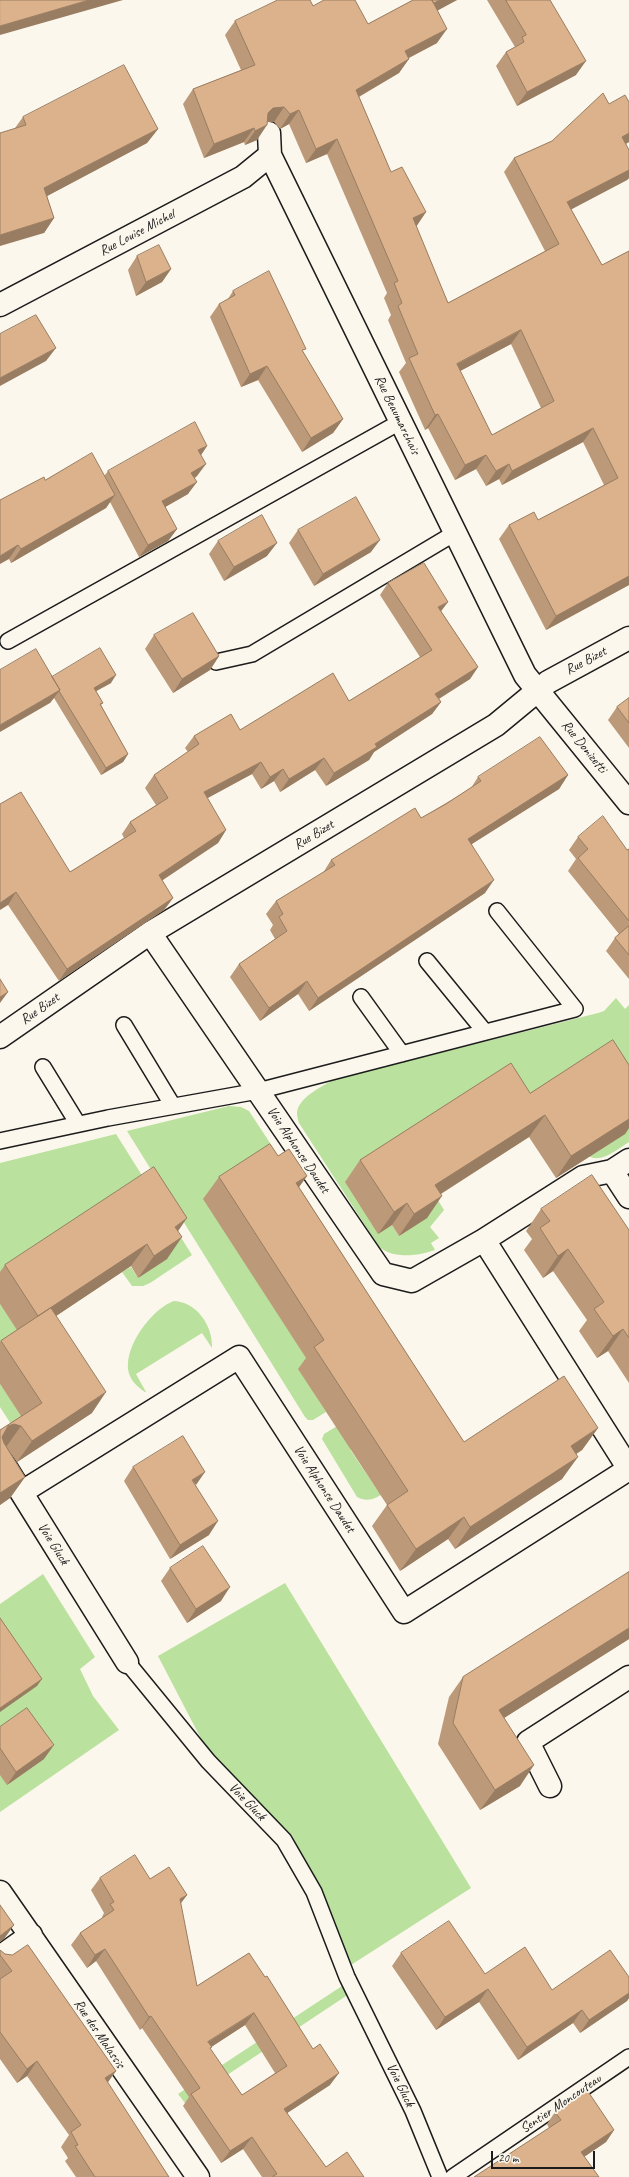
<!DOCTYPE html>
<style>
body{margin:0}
#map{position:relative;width:629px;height:2177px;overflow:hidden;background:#fbf7ec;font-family:Caveat,sans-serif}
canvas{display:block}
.scale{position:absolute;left:491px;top:2151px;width:104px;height:18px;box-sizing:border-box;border:2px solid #1c1c1c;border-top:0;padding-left:5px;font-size:12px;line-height:14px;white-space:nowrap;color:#1c1c1c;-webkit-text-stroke:3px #fbf7ec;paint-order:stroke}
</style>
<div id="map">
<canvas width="629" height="2177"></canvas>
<div class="scale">20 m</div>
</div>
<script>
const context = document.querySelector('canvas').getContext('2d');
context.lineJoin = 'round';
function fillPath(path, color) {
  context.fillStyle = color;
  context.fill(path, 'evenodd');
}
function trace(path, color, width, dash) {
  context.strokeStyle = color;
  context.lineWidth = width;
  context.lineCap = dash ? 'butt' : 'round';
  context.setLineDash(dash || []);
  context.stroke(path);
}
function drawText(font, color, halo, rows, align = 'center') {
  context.font = font + ' Caveat,sans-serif';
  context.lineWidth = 3.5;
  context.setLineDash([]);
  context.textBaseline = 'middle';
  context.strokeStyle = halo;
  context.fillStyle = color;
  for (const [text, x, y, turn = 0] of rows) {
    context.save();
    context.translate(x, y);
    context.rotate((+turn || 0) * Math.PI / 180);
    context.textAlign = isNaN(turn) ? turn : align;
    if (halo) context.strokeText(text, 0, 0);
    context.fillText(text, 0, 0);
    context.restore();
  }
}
fillPath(new Path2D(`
 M616,998L625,1009L629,1005V1111L598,1062L378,1233L392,1225L399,1236L426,1218L436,1197L444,1210L430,1227L439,1238L431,1243L435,1250C418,1256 394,1259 379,1247L299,1123C298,1120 297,1116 297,1113C298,1098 321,1087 333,1080L598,1013L604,1011Z
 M229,1106L241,1107L249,1111L308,1201L309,1204L204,1199L309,1362L299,1369L326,1412L313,1420H308L305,1417L127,1131Z
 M629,1115V1142C617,1149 598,1167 585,1153Z
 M116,1134L192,1255L150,1283L143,1286H132L122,1272L131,1267L138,1278L166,1259L0,1280V1163Z
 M174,1301C197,1302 213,1326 212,1348L202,1333L136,1374L146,1392H145C139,1388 133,1383 130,1376C120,1351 151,1309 174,1301Z
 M0,1304L23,1338L0,1353Z
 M0,1384L36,1438H20L0,1407Z
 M347,1420L351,1451L378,1491L391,1488C380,1496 370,1504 357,1497L322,1439L324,1434Z
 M43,1574L95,1657L80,1669L93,1696L119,1730L0,1812V1604Z
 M285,1583L471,1888L351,1965L292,1835L234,1782L209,1754L158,1656Z
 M342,1986L349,1994L185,2103L178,2094Z`), '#bae19d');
const service = new Path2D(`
 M8,641L400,422
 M216,662L252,654L455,533
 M427,961L485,1032
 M361,997L402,1054
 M124,1025L173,1106
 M43,1067L78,1124
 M0,1141L108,1118L258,1091L575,1009L497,911
 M127,1662L208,1761L284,1840L314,1892L347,1977L413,2111L440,2177
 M453,2177L629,2057`);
const minor = new Path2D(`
 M269,133L270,155L525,675L629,803
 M0,305L243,177L270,155
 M150,933L383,1274L412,1281L484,1240
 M0,1037L150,933L496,725L548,682L629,638
 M612,1171L629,1160
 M629,1197L612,1171L583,1177L484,1240L629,1469
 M0,1458L127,1662
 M22,1492L239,1357L404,1612L629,1469
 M550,1786L528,1742L629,1677
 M0,1892L198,2177
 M0,1957L31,1935`);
trace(service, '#1c1c1c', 18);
trace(minor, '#1c1c1c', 25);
trace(service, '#fbf7ec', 15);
trace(minor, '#fbf7ec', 22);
fillPath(new Path2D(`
 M413,0H457L437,10V43L409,58L399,73L359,97L391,172L426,212L416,226L448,303L545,251L504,172L514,158L552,141L609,104L629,102V142L626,144L629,150V178L627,180L571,209L602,265L629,251V585L546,630L499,539L509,525L538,520L604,485L583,442L502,485L499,479L486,486L476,469L455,480L428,428L425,430L399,372L406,363L388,320L391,315L384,298L387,293L327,154L306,163L289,124L280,129L274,122H267L257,140L245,145L244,142L204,158L183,104L193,89L241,70L225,35L235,21L313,6L368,24ZM511,344L541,408L492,435L460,371Z
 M487,0H550L576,75L517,106L496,66L506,52L515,47Z
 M23,117L158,129L147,143L47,196L54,218L44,233L15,128Z
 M137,256L171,269L162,282L136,296L128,270Z
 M233,291L303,352L343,419L333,433L302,452L258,380L241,387L210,317L219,304L228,299Z
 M207,446L201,455L197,476L195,478L188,494L165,507L177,529L168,541L139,557L110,502L106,508L11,563L9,559L45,480L105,475L108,471Z
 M298,530L371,552L314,586L289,543Z
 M218,541L267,556L224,581L209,554Z
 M388,583L441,611L478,667L470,679L439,699L441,702L432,714L374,752L369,760L326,786L315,770L280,792L274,781L261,789L252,774L207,798L226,830L218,843L162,880L173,898L164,910L59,981L8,905L0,804L70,872L124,838L122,834L130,822L156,805L145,788L154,775L188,752L185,748L194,736L240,730L349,701L420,657L380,595Z
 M154,635L219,656L210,670L173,693L145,649Z
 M52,677L111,683L96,691L103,703L101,705L128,754L123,762L101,775L54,698L50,703Z
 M629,698V748L608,720L617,707Z
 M568,775L559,789L472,844L485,893L309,1011L298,994L260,1021L230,977L239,964L275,939L270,930L273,925L266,914L276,901L323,873L331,860L421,818L471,788L478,777Z
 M578,837L627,850L629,849V979L606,951L615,938L619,934L568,871L576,859L569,850Z
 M629,1065V1128L625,1134L556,1178L529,1137L441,1194L427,1218L399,1236L392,1225L378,1234L345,1182L360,1160L530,1093Z
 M278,1156L307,1176L299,1187L464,1442L598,1428L582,1450L576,1454L562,1479L455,1549L448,1539L400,1571L372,1526L387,1505L298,1369L306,1358L203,1199L219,1177Z
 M541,1209L629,1230V1383L608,1351L597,1358L579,1331L587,1320L553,1271L543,1278L524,1250L532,1239L526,1231Z
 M178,1231L167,1259L138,1278L131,1266L56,1316L92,1413L17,1462L9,1451L25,1477L10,1498L0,1505V1430L21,1416L0,1384V1342L17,1330L0,1304V1272L5,1265Z
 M133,1467L196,1485L209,1535L170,1559L124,1481Z
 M170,1568L221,1601L187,1623L161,1581Z
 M629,1572V1639L504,1718L520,1786L480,1810L438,1744L449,1697L463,1677Z
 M0,1727L44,1759L7,1785L0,1775Z
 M100,1878L150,1879L187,1895L180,1904L197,1986L249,1953L330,2085L287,2113L326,2167L364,2177H262L243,2149L221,2163L183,2106L189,2097L142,2028L140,2030L96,1961L87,1968L71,1945L80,1933L102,1918V1917L104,1913L91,1890ZM245,2025L275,2073L242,2095L210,2049L211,2047Z
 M0,1950L116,2071L107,2082L169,2177H76L65,2161L68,2158L61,2147L69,2135L27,2076L17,2083L0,2059Z
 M401,1953L485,1974L552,1990L629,1977V1998L627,2001L580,2033L573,2023L518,2060L479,2002L436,2030L392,1966Z
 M555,2112L614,2130L606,2142L584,2157L549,2128L547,2124Z`), '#bc9978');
fillPath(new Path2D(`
 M89,0H123L0,35V26Z
 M440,0H457L424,18L434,3Z
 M447,29L437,43L395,65L405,51Z
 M409,59L399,73L346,104L356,90Z
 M586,61L576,75L517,106L527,92Z
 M284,107L274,122H263L268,113L273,108Z
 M299,110L289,124L280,129L290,114Z
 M267,125L257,140L245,145L255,131Z
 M254,128L244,142L204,158L214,144Z
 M158,129L147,143L34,203L44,188Z
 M629,133V142L612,151L622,137Z
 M337,139L327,154L306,163L316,149Z
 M629,170V178L627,180L557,217L567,202Z
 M426,212L416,227L413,218Z
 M54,218L44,233L0,246V235Z
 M171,269L162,282L136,296L146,282Z
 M521,330L511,344L447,378L457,364Z
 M56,348L46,361L0,386V378Z
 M267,366L258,380L241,387L250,374Z
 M438,414L428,428L425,430L435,415Z
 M343,419L333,433L302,452L311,438Z
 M593,428L583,442L502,485L512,471Z
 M207,446L199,458L198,450Z
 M486,455L476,469L455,480L465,465Z
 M206,464L197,476L183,485L191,473Z
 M509,464L499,479L486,486L496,471Z
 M197,482L188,494L153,514L162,501Z
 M115,495L106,508L11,563L21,549Z
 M177,529L168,541L139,557L148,545Z
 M380,540L371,552L314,586L323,574Z
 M277,543L267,556L224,581L234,567Z
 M18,545L9,559L0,564V556Z
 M629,576V585L546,630L556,616Z
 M448,602L439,614L438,607Z
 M219,656L210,670L173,693L182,679Z
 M478,667L470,679L427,706L435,694Z
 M116,675L111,683L89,695L94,688Z
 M60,690L50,703L0,732V725Z
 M441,702L432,714L374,752L369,760L326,786L334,773L375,744Z
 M128,754L123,762L101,775L106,768Z
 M324,758L315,770L280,792L289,779Z
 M261,762L252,774L195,805L204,792Z
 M283,769L274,781L261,789L270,777Z
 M568,775L559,789L459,852L468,839Z
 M226,830L218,843L151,888L159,875Z
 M494,880L485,893L309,1011L318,998Z
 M16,892L8,905L0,910V903Z
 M173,898L164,910L59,981L67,969Z
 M307,981L298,994L260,1021L269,1008Z
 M8,992L0,1003V997Z
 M545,1115L529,1137L420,1207L435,1185Z
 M629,1119V1128L625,1134L556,1178L571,1156Z
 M307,1176L291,1198L296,1183Z
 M442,1196L427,1218L399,1236L414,1214Z
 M407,1203L392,1225L378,1234L394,1212Z
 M187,1218L172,1240L175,1227Z
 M182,1237L167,1259L138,1278L154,1256Z
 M147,1244L131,1266L23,1338L38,1316Z
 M568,1249L553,1271L543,1278L558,1256Z
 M623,1329L608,1351L597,1358L613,1336Z
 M106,1392L92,1413L17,1462L32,1441Z
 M14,1424L21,1426L6,1447L0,1438L8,1426Z
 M598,1428L582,1450L555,1468L571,1446Z
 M578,1457L562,1479L455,1549L470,1527Z
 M205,1472L196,1485L192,1480Z
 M25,1477L10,1498L0,1505V1493Z
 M464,1517L448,1539L400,1571L416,1549Z
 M218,1521L209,1535L170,1559L180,1545Z
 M230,1587L221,1601L187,1623L196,1609Z
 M629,1628V1639L485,1730L499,1710Z
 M42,1679L37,1686L0,1712V1708Z
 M54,1745L44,1759L7,1785L16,1772Z
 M534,1765L520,1786L480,1810L495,1790Z
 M187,1895L178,1907L180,1899Z
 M14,1925L4,1939L0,1942V1936Z
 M105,1949L96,1961L87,1968L95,1955Z
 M488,1989L479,2002L436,2030L445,2017Z
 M629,1993V1998L627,2001L580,2033L589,2020Z
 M582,2010L573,2023L518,2060L527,2047Z
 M254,2013L245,2025L199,2055L208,2042Z
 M151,2016L142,2028L140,2030L149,2017Z
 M37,2061L27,2076L17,2083L27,2069Z
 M116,2071L106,2085L105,2078Z
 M339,2073L330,2085L275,2121L284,2109Z
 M614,2130L606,2142L572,2165L581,2152Z
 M252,2137L243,2149L221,2163L230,2151Z`), '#997d62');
const building = new Path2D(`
 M0,0H89L0,26Z
 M278,0H310L313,6L324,0H355L368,24L413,0H432L447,29L405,51L409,59L356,90L391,172L402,167L426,212L413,218L448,303L559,244L514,158L552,141L603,93L609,104L625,95L629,102V133L622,137L629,150V170L567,202L602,265L629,251V576L556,616L509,525L534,512L538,520L618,478L593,428L512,471L509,464L496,471L486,455L465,465L438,414L435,415L409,358L418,354L398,306L402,303L394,283L398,281L337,139L316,149L299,110L290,114L284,107L273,108L268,113L267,125L255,131L254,128L214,144L193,89L255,65L235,21ZM521,330L554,401L492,435L457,364Z
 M432,0H440L434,3Z
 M506,0H550L586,61L527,92L506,52L524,42L522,37L526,35Z
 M124,65L158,129L44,188L54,218L0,235V133L26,125L23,117Z
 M159,245L171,269L146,282L137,256Z
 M269,271L306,349L302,350L343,419L311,438L267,366L250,374L219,304L235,295L233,291Z
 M36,315L56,348L0,378V334Z
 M195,422L207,446L198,450L206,464L191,473L197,482L162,501L177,529L148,545L108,471Z
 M92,453L115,495L21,549L18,545L0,556V500L44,477L45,480Z
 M356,497L380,540L323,574L298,530Z
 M262,515L277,543L234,567L218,541Z
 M424,563L448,602L438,607L478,667L435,694L441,702L375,744L377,747L334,773L324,758L289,779L283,769L270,777L261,762L204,792L226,830L159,875L173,898L67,969L16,892L0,903V804L21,792L70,872L136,831L130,822L168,798L154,775L199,744L194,736L231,714L240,730L333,673L349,701L432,650L388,583Z
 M193,613L219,656L182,679L154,635Z
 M100,648L116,675L94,688L103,703L100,704L128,754L106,768L59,691L60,690L52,677Z
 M36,649L60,690L0,725V670Z
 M629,698V723L617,707Z
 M540,737L568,775L468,839L494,880L318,998L307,981L269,1008L239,964L287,931L279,917L283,914L276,901L335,865L331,860L415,808L421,818L446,804L481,781L478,777Z
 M603,816L627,850L629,849V921L578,858L588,849L578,837Z
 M629,926V955L615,938Z
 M0,979L8,992L0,997Z
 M613,1040L629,1065V1119L571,1156L545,1115L435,1185L442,1196L414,1214L407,1203L394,1212L360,1160L511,1063L530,1093Z
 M270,1144L278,1156L289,1149L307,1176L296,1183L464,1442L564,1376L598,1428L571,1446L578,1457L470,1527L464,1517L416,1549L387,1505L408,1491L314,1347L324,1340L219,1177Z
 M154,1167L187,1218L175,1227L182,1237L154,1256L147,1244L38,1316L5,1265Z
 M592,1175L629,1230V1338L623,1329L613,1336L594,1309L604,1302L568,1249L558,1256L540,1228L550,1221L541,1209Z
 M51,1308L106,1392L32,1441L21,1426L14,1424L8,1426L2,1437L4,1443L25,1477L0,1493V1430L42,1403L1,1341Z
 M183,1436L205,1472L192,1480L218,1521L180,1545L133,1467Z
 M203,1546L230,1587L196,1609L170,1568Z
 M629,1572V1628L499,1710L534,1765L495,1790L453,1723L463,1677Z
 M0,1618L42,1679L0,1708Z
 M27,1708L54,1745L16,1772L0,1748V1727Z
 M135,1855L150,1879L169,1867L187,1895L180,1899L197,1986L249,1953L265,1977L267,1976L313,2049L320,2044L339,2073L284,2109L326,2167L347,2152L364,2177H273V2176L277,2174L252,2137L230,2151L191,2094L200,2088L151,2016L149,2017L105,1949L95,1955L80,1933L114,1910L110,1904L114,1902L100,1878ZM254,2013L287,2066L242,2095L210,2048L212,2047L208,2042Z
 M0,1905L14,1925L0,1936Z
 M449,1921L485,1974L525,1947L552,1990L610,1950L629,1977V1993L589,2020L582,2010L527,2047L488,1989L445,2017L401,1953Z
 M28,1945L116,2071L105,2078L169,2177H95L75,2146L78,2145L71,2132L81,2125L37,2061L27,2069L0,2032V1979L12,1971L0,1955V1950L5,1954L12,1955Z
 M587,2090L614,2130L581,2152L599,2177H474L561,2120L555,2112Z`);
fillPath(building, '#dbb28c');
trace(building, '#997d62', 1);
drawText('14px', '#1c1c1c', '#fbf7ec', [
 ["Rue Louise Michel",137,233,-28],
 ["Rue Beaumarchais",397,415,64],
 ["Rue Bizet",586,661,-28],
 ["Rue Donizetti",584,747,51],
 ["Rue Bizet",314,835,-31],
 ["Rue Bizet",40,1009,-35],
 ["Voie Alphonse Daudet",298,1150,56],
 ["Voie Alphonse Daudet",324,1489,57],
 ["Voie Gluck",53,1544,58],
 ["Voie Gluck",247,1802,46],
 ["Rue des Malassis",99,2034,56],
 ["Voie Gluck",400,2085,64],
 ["Sentier Moncouteau",561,2104,-34]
]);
</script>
